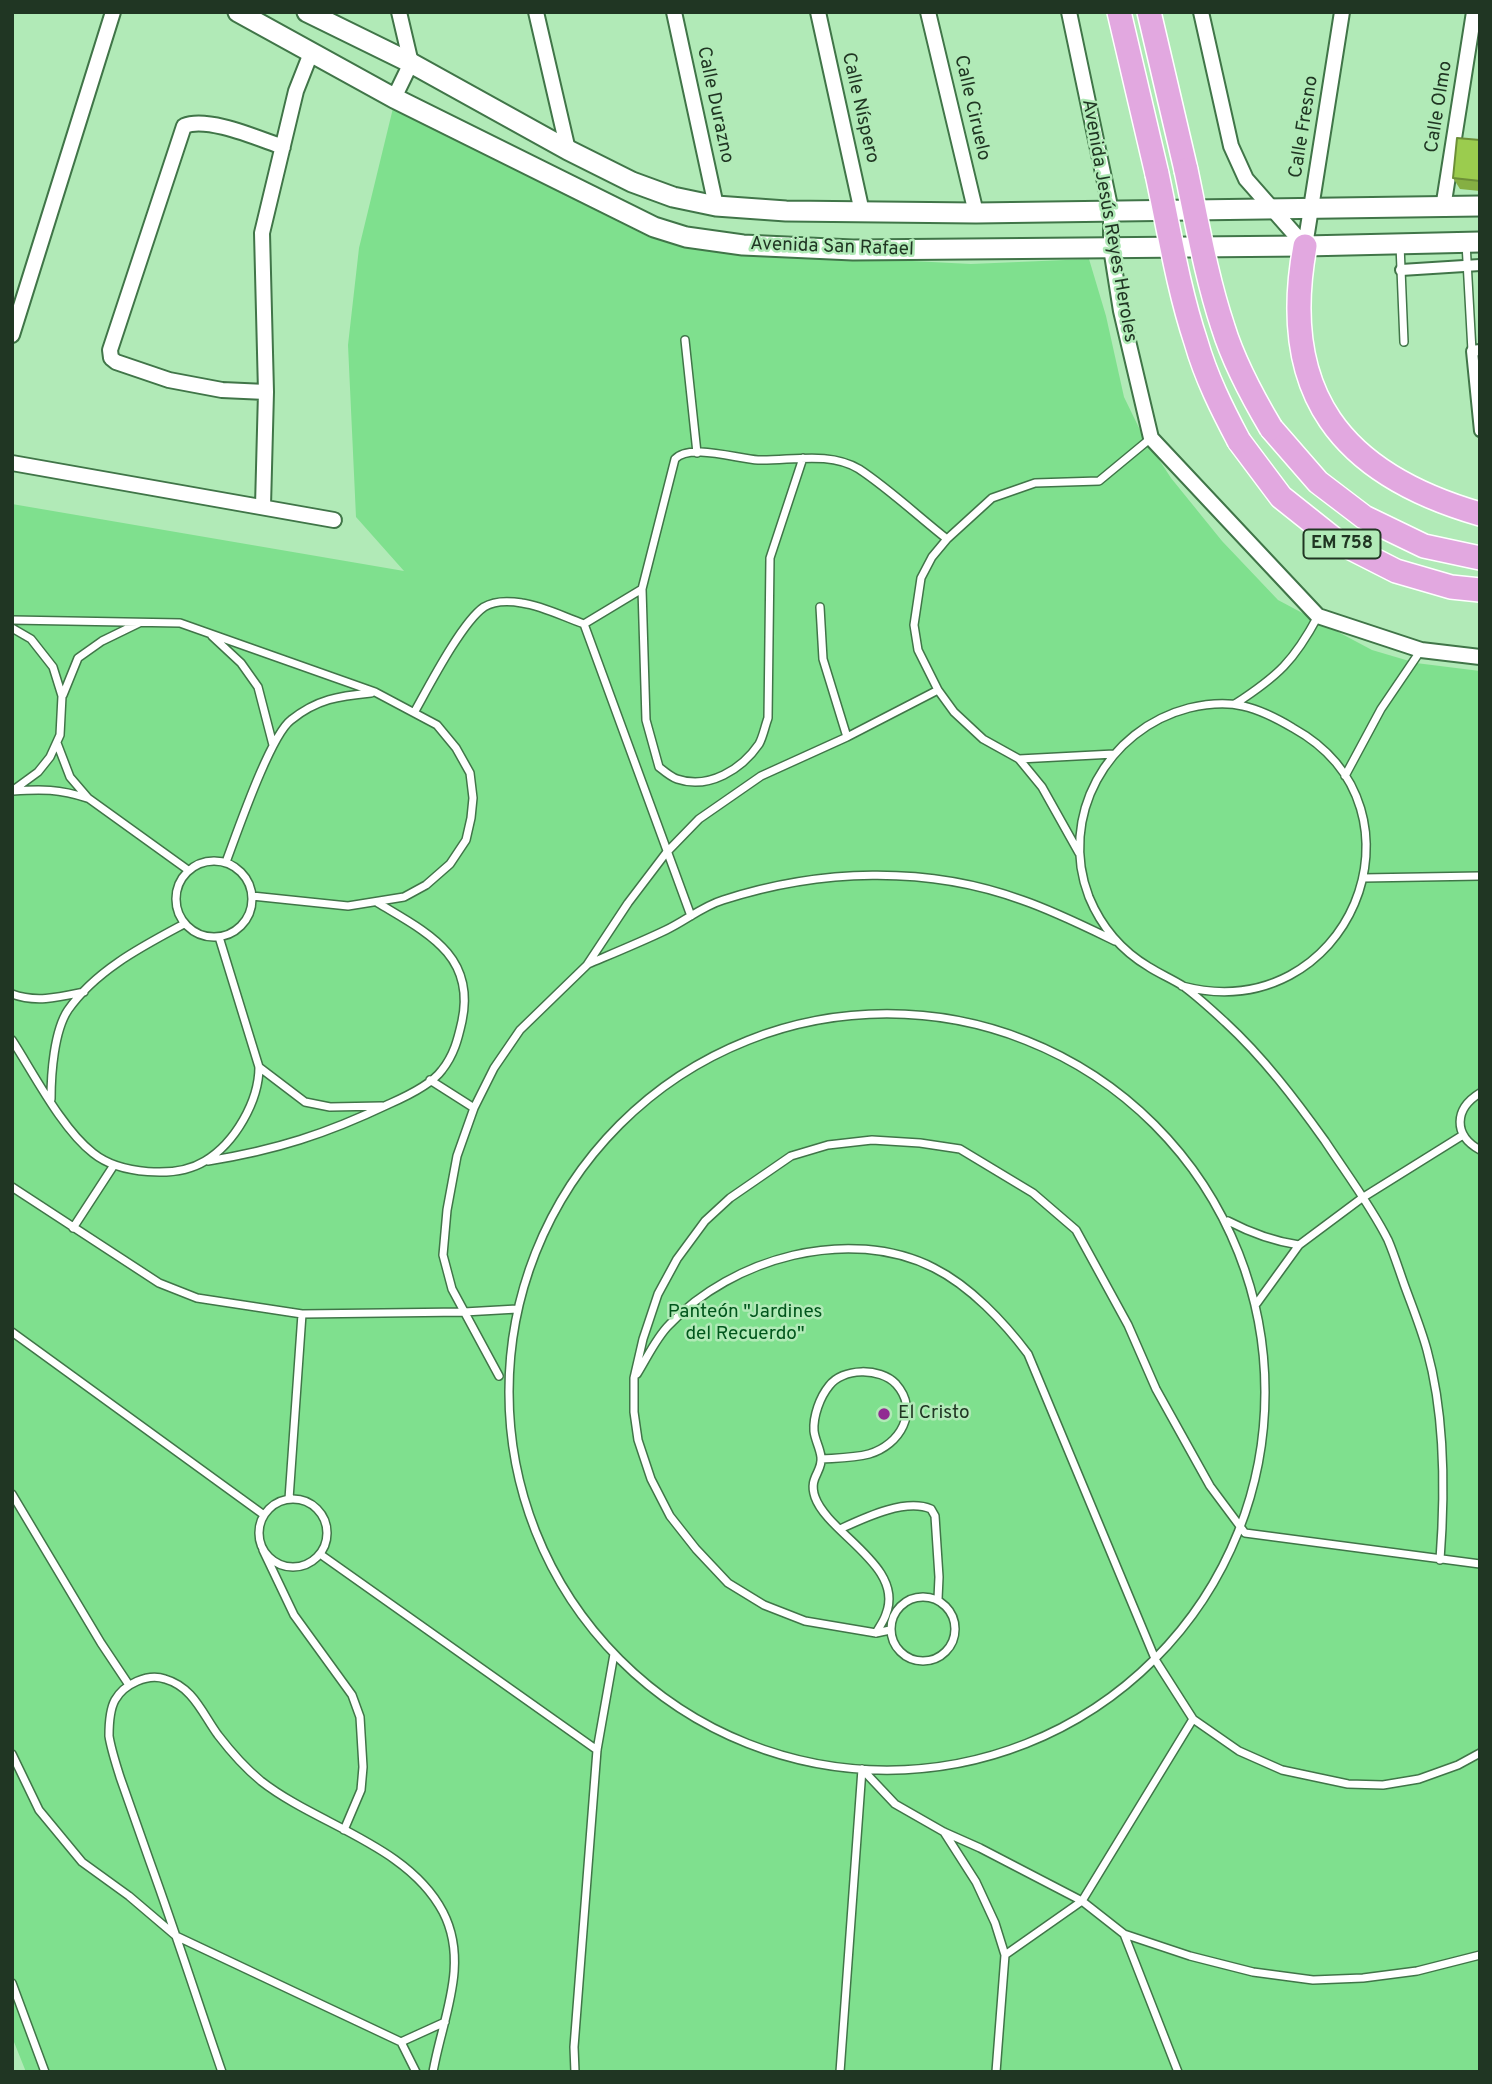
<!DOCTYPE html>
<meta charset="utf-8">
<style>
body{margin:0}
#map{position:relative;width:1492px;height:2084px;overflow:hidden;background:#b1eab7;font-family:Overpass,sans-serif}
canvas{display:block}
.frame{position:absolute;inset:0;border:14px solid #203623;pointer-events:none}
</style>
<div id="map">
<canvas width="1492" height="2084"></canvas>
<div class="frame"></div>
</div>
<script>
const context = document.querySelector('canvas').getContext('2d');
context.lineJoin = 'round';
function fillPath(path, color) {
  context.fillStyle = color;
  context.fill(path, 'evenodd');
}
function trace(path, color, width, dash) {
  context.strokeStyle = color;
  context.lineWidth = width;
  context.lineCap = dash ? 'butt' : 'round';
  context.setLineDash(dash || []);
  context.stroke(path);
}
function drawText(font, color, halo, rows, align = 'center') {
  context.font = font + ' Overpass,sans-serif';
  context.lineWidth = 5;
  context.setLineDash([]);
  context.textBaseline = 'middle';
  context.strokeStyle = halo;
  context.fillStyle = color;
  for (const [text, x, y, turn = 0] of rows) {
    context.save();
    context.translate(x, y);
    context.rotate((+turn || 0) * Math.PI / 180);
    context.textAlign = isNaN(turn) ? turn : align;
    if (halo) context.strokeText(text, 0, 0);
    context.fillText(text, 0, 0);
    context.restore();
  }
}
fillPath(new Path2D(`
 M394,104L653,230L853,258L971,264L1089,259L1106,316L1124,397L1141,432L1171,478L1222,541L1278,600L1372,650L1416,663L1480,671V2072H26L12,2037V504L404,571L356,517L348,345L359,248Z`), '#7fe08e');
const service = new Path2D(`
 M1466,243L1472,351
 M1400,245L1404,342
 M685,340L697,453
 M642,589L646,720L659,767C664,771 671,777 677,779C709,790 742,769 759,744C763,737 765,726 768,718L770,558L803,458
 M820,607L823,659L847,737
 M12,620L180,623L375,692L437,725L456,748L470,773L473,798L471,818L466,840L450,864L426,885L404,897L348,906L252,896
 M584,624L642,589L675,459C689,443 738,459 758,460C791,461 829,451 859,469C888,488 919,517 947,539
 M12,628L31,639L53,667L62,696L60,735L50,757L38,772L12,791
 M212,636L241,663L258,687L273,745
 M63,695L78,658L102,641L139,623
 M1235,704C1278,676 1294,661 1318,616
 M415,711C429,686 462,622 484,607C494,601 510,601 522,603C543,606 564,617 584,624L691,916
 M57,743L70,777L88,798L188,870
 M1019,759L1114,754
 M1345,776L1381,709L1421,650
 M13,791C42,789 59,789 87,798
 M1079,853L1042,787L1019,759L983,739L954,712L938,690L918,650L914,625L921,578L932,557L947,539L992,498L1035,483L1099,481L1151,438
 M176 899a38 38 0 1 1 76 0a38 38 0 1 1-76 0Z
 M226,862C237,833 270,736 291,720C317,699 339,696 371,693
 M1363,878L1480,876
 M588,964C614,953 641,942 666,930C685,921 703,906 723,900C819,869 926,865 1022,900C1054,911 1084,926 1115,941
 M1182,986C1348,1029 1439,809 1293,728C1278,719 1261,710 1243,706C1226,702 1206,704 1189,708C1107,729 1058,817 1089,897C1101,926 1122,951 1149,967C1160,974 1172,979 1183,986C1198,997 1212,1010 1225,1022C1263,1057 1295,1099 1325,1141C1346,1173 1371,1206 1388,1240C1394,1254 1399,1270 1404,1284C1412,1306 1421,1328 1427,1350C1445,1415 1445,1494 1440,1560
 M12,994C36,1003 60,997 84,992
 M509 1392a378 378 0 1 1 756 0a378 378 0 1 1-756 0Z
 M12,1040C34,1074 62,1129 93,1153C119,1174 176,1179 205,1161C235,1143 259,1101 259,1067L219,937
 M259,1067L305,1102L330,1107L382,1106
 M430,1080L474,1108
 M1480,1093C1454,1109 1453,1135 1480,1150
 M51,1099C51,1074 54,1031 68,1010C96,970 143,946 184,924
 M208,1161C276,1150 326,1134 389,1104C405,1097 432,1084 442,1070C454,1055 458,1039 462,1021C476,955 426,932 378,903
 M12,1187L159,1283L197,1298L302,1314L464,1312L517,1309
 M1228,1221C1251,1233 1272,1241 1299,1245
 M73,1228L114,1165
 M1257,1303L1299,1245L1362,1198L1463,1135
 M12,1332L264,1515
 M637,1374C647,1358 656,1338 669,1325C732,1258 849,1225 934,1268C970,1286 1004,1322 1028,1354L1156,1661L1193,1719L1239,1751L1282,1770L1348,1784L1383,1785L1419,1779L1458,1765L1480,1753
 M499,1376L452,1289L443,1255L447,1210L457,1156L474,1108L494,1068L520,1030L587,965L628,903L666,853L699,819L761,776L847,737L938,690
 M822,1459C837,1458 854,1458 869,1454C900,1445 920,1411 896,1384C880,1367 842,1368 829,1386C820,1397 813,1416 814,1431C815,1440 820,1448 821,1457C823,1472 808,1477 815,1497C828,1534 905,1566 886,1614C884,1621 879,1627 876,1633
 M12,1494L101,1643L129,1685
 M289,1499L302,1314
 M259 1533a34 34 0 1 1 68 0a34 34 0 1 1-68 0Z
 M840,1529C864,1518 905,1498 931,1509L935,1516L939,1577L938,1599
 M263,1550L294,1615L352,1695L360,1717L363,1767L361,1790L344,1830
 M320,1554L597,1750
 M891 1629a32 32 0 1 1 64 0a32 32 0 1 1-64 0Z
 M890,1630L876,1633L805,1621L764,1605L728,1583L696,1549L670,1516L651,1479L638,1440L634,1412V1378L643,1339L658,1294L677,1259L705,1221L730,1198L791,1156L828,1145L872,1140L920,1143L960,1149L1033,1193L1076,1230L1128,1325L1156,1389L1210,1486L1245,1533L1480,1564
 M12,1754L39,1810L82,1862L129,1896L176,1936L401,2042L416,2072
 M862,1769L895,1804L944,1832L980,1848L1082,1901L1124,1934L1190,1956L1253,1972L1313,1980L1363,1978L1417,1971L1480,1955
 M944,1832L976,1882L995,1923L1005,1955L996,2072
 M1124,1934L1178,2072
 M1005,1955L1082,1901L1193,1719
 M12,1983L45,2072
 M401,2042L445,2022
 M222,2072C198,2002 175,1931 150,1862C140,1833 130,1805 120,1777C116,1764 111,1749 109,1736C109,1725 110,1709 115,1700C124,1684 148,1673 165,1679C193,1687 202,1713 218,1735C231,1752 244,1767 261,1781C317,1825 408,1845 443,1912C470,1964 442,2019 433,2072
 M575,2072L574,2047L597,1750L614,1654
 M840,2072L862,1769`);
const pedestrian = new Path2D(`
 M1401,270L1480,265
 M1480,350L1472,351L1480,431`);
const minor = new Path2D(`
 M536,12L568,150
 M674,12L716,206
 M818,12L862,212
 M928,12L976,213
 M1069,12L1111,211V248L1121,311L1151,438L1318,616L1421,650L1480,657
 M1201,12L1231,146L1246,179L1305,246
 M394,98L411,63L399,12
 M1443,208L1474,12
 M1305,246L1342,12
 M12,335L113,12
 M266,392L222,390L169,380L116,362L111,358L110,350L184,126C208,116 259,139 283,147
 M12,463L334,520
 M263,506L266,392L262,233L296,91L311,53`);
const secondary = new Path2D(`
 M238,12L394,98L654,227L686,237L743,245L853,250L1305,246L1480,242
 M307,12L411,63L568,150L632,182L673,197L716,206L786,211L976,213L1480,206`);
const trunk = new Path2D(`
 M1119,12L1157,174
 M1149,12L1186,170
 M1305,246C1278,393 1341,474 1480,514
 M1271,428L1318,482L1364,517L1424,546L1480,558
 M1239,441L1281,497L1335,540L1396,571L1451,587L1480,590`);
trace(service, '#407548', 10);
trace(pedestrian, '#407548', 14);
trace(minor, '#407548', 18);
trace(secondary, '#407548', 23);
trace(trunk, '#fff', 26);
trace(service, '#fff', 7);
trace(pedestrian, '#fff', 10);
trace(minor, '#fff', 14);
trace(secondary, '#fff', 19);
trace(trunk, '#e2a8e0', 23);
const trunkBridge = new Path2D(`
 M1186,170C1197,222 1206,276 1223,327C1234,363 1252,396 1271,428
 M1157,174C1169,230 1178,288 1196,342C1206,377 1222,409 1239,441`);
trace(trunkBridge, '#fff', 26, []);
trace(trunkBridge, '#e2a8e0', 23);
fillPath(new Path2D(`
 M1480,140V191L1460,189L1453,178Z`), '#85af43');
const building = new Path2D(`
 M1457,138L1480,140V181L1453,178Z`);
fillPath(building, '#9bcc4e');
trace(building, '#6c8f37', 2);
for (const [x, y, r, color] of [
 [884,1414,7,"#912c92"]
]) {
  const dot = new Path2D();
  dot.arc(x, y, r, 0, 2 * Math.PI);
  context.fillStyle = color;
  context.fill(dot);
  trace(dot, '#b1eab7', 2.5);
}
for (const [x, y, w] of [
 [1342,544,77]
]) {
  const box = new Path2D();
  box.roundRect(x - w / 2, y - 14.5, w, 29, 5);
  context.fillStyle = '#b1eab7';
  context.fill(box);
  trace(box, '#203623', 2);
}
drawText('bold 18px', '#203623', null, [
 ["EM 758",1342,544]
]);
drawText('19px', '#203623', '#b1eab7', [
 ["Calle Durazno",714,105,78],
 ["Calle Olmo",1440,107,-81],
 ["Calle Níspero",859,108,77],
 ["Calle Ciruelo",971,108,77],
 ["Calle Fresno",1305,127,-81],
 ["Avenida Jesús Reyes Heroles",1108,221,80],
 ["Avenida San Rafael",832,248,2]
]);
drawText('19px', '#00561c', '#b1eab7', [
 ["Panteón \"Jardines",745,1313],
 ["del Recuerdo\"",745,1335]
]);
drawText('19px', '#203623', '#b1eab7', [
 ["El Cristo",898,1414]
], 'left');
</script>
